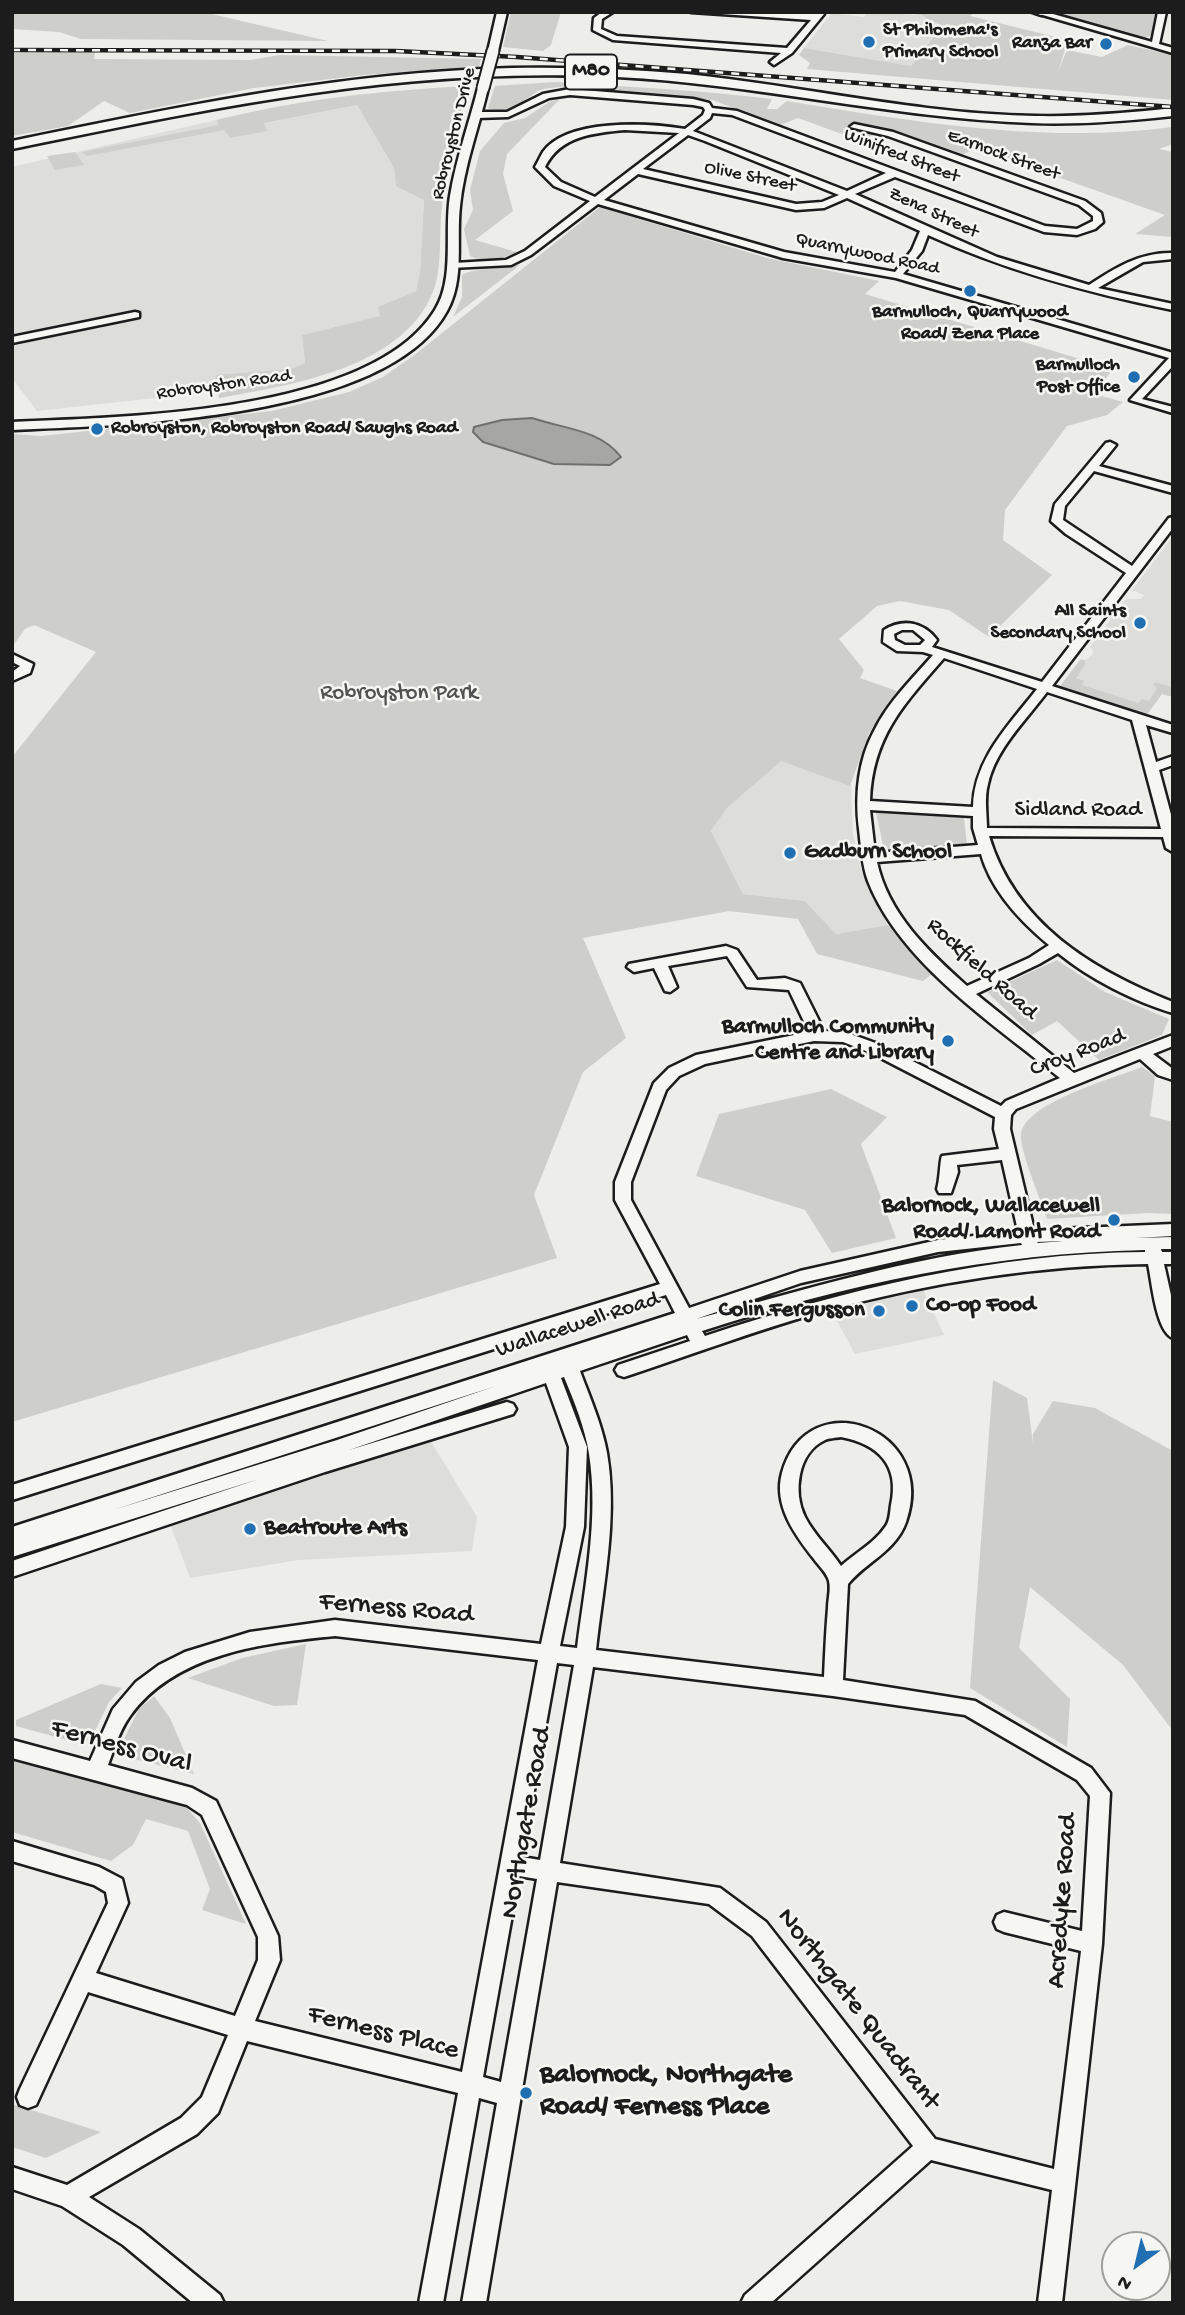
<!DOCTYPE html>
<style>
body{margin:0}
#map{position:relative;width:1185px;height:2315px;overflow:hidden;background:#edede9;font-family:"Gochi Hand",sans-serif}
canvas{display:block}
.frame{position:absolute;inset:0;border:14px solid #1c1c1c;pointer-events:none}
.north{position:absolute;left:1101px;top:2231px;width:70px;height:70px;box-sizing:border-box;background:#f6f6f2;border:2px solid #9f9f9c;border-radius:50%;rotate:214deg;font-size:19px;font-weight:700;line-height:28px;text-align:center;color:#1c1c1c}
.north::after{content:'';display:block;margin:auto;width:24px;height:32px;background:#1f6fb2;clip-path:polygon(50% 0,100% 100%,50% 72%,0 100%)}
</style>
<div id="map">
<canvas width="1185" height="2315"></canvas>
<div class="frame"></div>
<div class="north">N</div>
</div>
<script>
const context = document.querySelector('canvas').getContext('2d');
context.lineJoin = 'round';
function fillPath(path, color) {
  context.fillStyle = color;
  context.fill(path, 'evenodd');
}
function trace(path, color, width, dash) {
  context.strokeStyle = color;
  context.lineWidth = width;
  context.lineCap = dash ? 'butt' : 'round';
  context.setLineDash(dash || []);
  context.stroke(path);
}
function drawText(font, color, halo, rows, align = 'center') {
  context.font = font + ' "Gochi Hand",sans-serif';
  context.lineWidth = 5;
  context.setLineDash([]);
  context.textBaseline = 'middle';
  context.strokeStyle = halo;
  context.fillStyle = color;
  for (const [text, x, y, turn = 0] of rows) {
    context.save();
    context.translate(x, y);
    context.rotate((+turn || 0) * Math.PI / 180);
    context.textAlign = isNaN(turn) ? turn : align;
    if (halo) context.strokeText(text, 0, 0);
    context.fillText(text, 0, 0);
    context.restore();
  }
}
fillPath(new Path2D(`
 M867,12L921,15L942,26L911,66L804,48L832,13L864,17Z
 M357,105L394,168L396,185L424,200L420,272L416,291L379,307L381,316L302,335L305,363L290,369L215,375L218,391L37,411L12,378L13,346L85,329L102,328L98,318L12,336V167L216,120L231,138L266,130L263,123Z
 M1173,536V697L1162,694L1146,716L1063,688L1061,685L1079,661L1088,659L1094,652L1090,647L1126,599H1141L1144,595L1132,590Z
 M782,759L851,784L853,834L862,872L888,925L836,934L805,901L743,894L711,831L732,802Z
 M923,1290L944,1335L855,1354L832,1312Z
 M430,1440L477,1517L472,1551L299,1560L190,1578L170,1524Z`), '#ddddda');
fillPath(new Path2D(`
 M12,12H203L328,41L81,39L59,32L12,29Z
 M511,12H561L551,45L543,51L503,47Z
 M898,12H975L970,16L1068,40L1058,72L1067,50L1102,57L1128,45L1173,55V100L807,69L810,63L799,55L804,48L911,66L942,26L921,15Z
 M1056,12H1158L1154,35L1143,38Z
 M95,52L94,59L251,60L280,55L481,59L479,67L364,75L254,88L130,113L104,101L68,126L12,136V53Z
 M555,82C628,87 700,90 772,99L767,109H777L787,101C916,122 1042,144 1173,127V144L1159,149L1173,152V237L1135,234L1165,215L976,148L962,155L883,130L861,141L798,118L778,126L713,100L560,87C552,88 544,88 538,91C520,103 510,115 488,108L495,86Z
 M466,86C458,126 447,166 442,206C439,230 442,264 435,286C408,368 291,385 219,398L215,375L290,369L305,363L302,335L380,316L378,307L416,291L420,272L424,200L396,186L394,168L357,105L264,123L267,131L230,138L224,130L87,156L82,152L219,125L216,120C301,99 379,91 466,86Z
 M560,99L507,154L503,174L513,211L475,240L517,252C501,259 486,264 470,256L464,229L473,210L470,190L480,151L504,123L525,118L549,102Z
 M75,152L84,165L55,170L47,156Z
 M600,207L767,258L879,281L865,294L1113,369L1094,394L1123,402L1107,415L1067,426L1005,510L1003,540L1052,575L989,637L949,610L900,601L877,606L839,639L864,670L860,678L897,691L869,733L850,786L781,761L728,807L711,831L743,894L805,901L836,934L888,925L932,974L923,981L817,954L798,919L729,911L583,938L626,1038L583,1072L534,1195L557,1258L12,1422V757L96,652L34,625L25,629L12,647V434L41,436L272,411L349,392L383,377L417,353Z
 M520,265L453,317L462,297V275C472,268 506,268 520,265Z
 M1081,659L1085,661V665L1076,678L1084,681L1082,685L1138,703L1142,699L1149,701L1157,688L1153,684L1156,682L1173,688V697L1162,694L1146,716L1063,688L1061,685Z
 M876,812L964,817L967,846L884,850Z
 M1057,960L1105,992L1169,1019L1162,1035L1099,1060L1057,1021L1032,1035L987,992Z
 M1142,1067L1155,1076L1150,1116L1173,1122V1214L1149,1213L1047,1219C1041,1201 1021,1153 1021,1137C1019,1104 1115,1078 1142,1067Z
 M831,1089L887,1117L861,1144L896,1238L832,1253L805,1210L696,1176L719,1114Z
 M993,1380L1027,1398L1033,1443V1434L1053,1401L1095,1408L1173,1451V1731L1123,1665L1030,1587L1019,1648L1070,1699L1067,1747L970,1688Z
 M306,1644L297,1705L274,1706L188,1678L242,1658Z
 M101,1684L122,1688L109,1702L91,1739L81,1744L16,1726V1720Z
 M154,1696L170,1718L194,1774L126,1757L120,1747L139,1709Z
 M12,1753L185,1806L200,1823L246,1924L202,1910L210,1889L188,1831L146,1819L133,1845L111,1861L12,1832Z
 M12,2104L101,2132L46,2158L12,2147Z`), '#cececb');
const water = new Path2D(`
 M532,418C564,429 599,429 621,457L610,465L554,464L483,442L473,432L474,427L502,420Z`);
fillPath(water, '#a6a6a3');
trace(water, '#6f6f6d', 2);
const minor = new Path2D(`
 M602,12H613L602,19L601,29L617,36L787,48L811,20L691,12L824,14L792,53L774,65L770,62L781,53L613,40L593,30L594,18Z
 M1046,12L1152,42L1158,12H1166L1159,44L1173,48V53L1036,13Z
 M570,89L693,99L709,103L712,108L737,111L1045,226L1077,229L1093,221V216L1079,205L888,136L850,127L854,124L893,132L1085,201L1101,213L1103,222L1095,229L1077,235L1044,232L895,177L855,194L997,257L1089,285C1115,268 1140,252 1173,253V259L1143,262L1098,288L1173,304V310C1088,293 1007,271 928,235L922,251L903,274L1173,353V366L1142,399L1173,407V413L1130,400L1169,358L896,278L783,258L598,204L531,255L511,265L451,268V264L454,263L506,260L525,251L590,201L554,186L535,167C538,162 540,157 543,152C567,118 649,123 685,129L703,115L705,110L703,107L693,105L570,95L549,98L508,117L477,118L473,115L477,112H507L543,94ZM712,113L732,115L886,173L847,191L693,131L710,118ZM625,130L679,133L595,197L561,182L545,167C560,136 593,133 625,130ZM688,135L705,141L839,195L822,202L796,204L643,169ZM638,174L796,210L824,208L847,198L920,231L912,250L895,272L784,252L604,200Z
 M135,312L139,313V317L12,343V337Z
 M1110,442L1116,445L1099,466L1173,486V493L1094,471L1065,506L1063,520L1132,566L1169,518L1173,517V528L1052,686L1173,725V733L1146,725L1156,762L1173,756V765L1159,770L1173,822V852L1166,848L1163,837L989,836C1015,923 1092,970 1173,1002V1013C1133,1001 1090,979 1058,953L1039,964L976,994L1074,1073L1173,1035V1046L1153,1054L1173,1069V1080L1158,1075L1140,1059L1016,1109L1011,1115L1010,1129L1034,1230L1173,1224V1236L1135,1238L1173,1237V1249H1161L1162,1252H1173V1264H1164L1173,1304V1338C1156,1332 1152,1282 1148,1264C1038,1265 927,1283 821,1312C754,1331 690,1355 624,1377L618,1375L615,1370L618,1365L690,1341L687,1335L580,1371C590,1398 602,1425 607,1453C618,1517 603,1586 596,1650L824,1677C825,1654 826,1631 828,1608C828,1599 831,1590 829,1581C827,1573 819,1566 814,1559C795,1535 773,1505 782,1473C808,1380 939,1429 906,1522C896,1551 866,1562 848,1584L843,1680L975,1701L1091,1768L1110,1793L1102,1944L1062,2303H1038L1052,2190L931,2160L771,2303H741L745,2295L913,2146L752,1936L709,1904L557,1882L486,2303H462L497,2103L479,2098L443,2303H419L458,2093L247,2041L218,2113L197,2134L89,2197L139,2229L220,2295L224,2303H193L123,2245L62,2206L12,2189V2167L67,2185L181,2118L202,2097L228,2035L88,1992L36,2105L28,2108L20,2105L17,2097L20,2089L108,1903L106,1892L94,1885L12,1861V1841L99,1867L122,1879L128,1903L96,1973L235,2016L258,1960V1937L202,1815L187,1805L12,1758V1740L90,1761L113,1709L136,1682L159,1665L185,1652L250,1632L335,1620L541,1644L566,1527L569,1447L546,1383L349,1450L507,1402L513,1404L516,1409L513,1414L325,1472L12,1577V1561L259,1479L12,1557V1527L675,1313L666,1295L12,1500V1485L660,1284L615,1200V1182L654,1083L669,1068L696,1055L809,1032L789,990L747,987L727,956L668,966L677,987L670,992L665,991L654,968L634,972L627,967L629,964L726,946L737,950L757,980L785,978L800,983L824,1031L845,1032L881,1045L1001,1106L1006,1101L1060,1078C994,1024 900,963 868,881C862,865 861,846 859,829C855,796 858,761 874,731C888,702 912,679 933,655L923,652L897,651L883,642L884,630C903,618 924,622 937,640L932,647L1042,682L1126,573L1066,534L1051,521L1055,504L1106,443ZM902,630H913L925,640L920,645H905L895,640L894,634ZM944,658L1037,689C1009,725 974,759 973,807L870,801C872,737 904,704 944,658ZM1047,692L1132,720L1161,829L987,828C987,814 984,798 988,784C995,750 1026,720 1047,692ZM870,810L973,816V828L978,845L875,853ZM981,854C991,890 1020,921 1049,945L1029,958L967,986C929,952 888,914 877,862ZM814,1041L843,1042L871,1053L995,1117L994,1129L999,1149L942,1156C940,1160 940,1180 937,1189L939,1193H951L958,1172L957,1165L1002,1160L1018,1231L938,1240L800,1271L689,1308L631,1200V1182L666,1090L679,1076L705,1064ZM1063,1241L1038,1243L1037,1242ZM1021,1243L1022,1245C909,1257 804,1290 696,1319L801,1283L938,1252ZM1145,1250V1252C994,1253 847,1289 705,1336L702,1331C846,1284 994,1253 1145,1250ZM564,1377C574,1401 585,1428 589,1454C599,1518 585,1584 577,1648L560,1646L584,1527L587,1447L561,1378ZM496,1386L337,1440L113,1510ZM841,1437C878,1444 900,1465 891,1505C890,1512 890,1520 886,1526C875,1543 855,1553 841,1566C830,1549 814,1535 805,1517C793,1493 797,1453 825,1440C829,1438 836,1438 841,1437ZM335,1636L538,1660L462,2072L255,2021L280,1960L278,1936L216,1801L192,1788L108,1765C114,1749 119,1731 130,1716C175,1653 264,1643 335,1636ZM557,1663L574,1665L540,1860L522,1857ZM593,1667L833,1696L965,1715L1077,1780L1090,1796L1082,1931L1004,1912L997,1915L994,1922L997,1929L1004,1932L1081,1951L1054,2169L935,2139L766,1922L720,1888L560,1863ZM519,1876L537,1879L501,2082L483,2077Z
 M12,654L33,664L30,673L12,681V672L20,666L12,662Z`);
const major = new Path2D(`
 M497,12H507L498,51L493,54L488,51Z
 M1032,12H1046L1041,15Z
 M483,85L488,88C479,127 464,166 460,206C456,241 465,279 447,311C387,420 124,425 12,430V422C122,417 371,414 435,310C455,278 444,232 450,196C456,159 469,124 478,88Z`);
const highway = new Path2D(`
 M512,68C570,67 629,69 687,74C803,86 918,114 1035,116C1081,117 1127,113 1173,108V116C1126,121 1079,125 1032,123C893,118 756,84 617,77C407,66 216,107 12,149V141C178,107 342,72 512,68Z`);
trace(minor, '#1c1c1c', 5);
trace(major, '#1c1c1c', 5);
trace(highway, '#1c1c1c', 5);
fillPath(minor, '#f6f6f2');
fillPath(major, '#f6f6f2');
fillPath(highway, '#f6f6f2');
const rail = new Path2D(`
 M12,50L396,51L517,57L1173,107`);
trace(rail, '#1c1c1c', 4.5);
trace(rail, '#f6f6f2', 2.5, [8]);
const majorBridge = new Path2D(`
 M483,88L493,51`);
trace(majorBridge, '#1c1c1c', 15, []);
trace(majorBridge, '#f6f6f2', 11);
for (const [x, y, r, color] of [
 [869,42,7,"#1f6fb2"],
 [1106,44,7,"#1f6fb2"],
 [970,291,7,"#1f6fb2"],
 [1134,377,7,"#1f6fb2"],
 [97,429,7,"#1f6fb2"],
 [1140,623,7,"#1f6fb2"],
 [790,853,7,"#1f6fb2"],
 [948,1041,7,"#1f6fb2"],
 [1114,1220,7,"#1f6fb2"],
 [912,1306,7,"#1f6fb2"],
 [879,1311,7,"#1f6fb2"],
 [250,1529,7,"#1f6fb2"],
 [526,2093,7,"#1f6fb2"]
]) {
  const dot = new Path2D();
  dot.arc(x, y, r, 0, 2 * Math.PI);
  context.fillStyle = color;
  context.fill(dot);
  trace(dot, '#f6f6f2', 2.5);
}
drawText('bold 19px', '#1c1c1c', '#f6f6f2', [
 ["St Philomena's",883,31,"left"],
 ["Primary School",883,53,"left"],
 ["Ranza Bar",1092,44],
 ["Barmulloch, Quarrywood",970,313,"center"],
 ["Road/ Zena Place",970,335,"center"],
 ["Barmulloch",1120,366],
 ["Post Office",1120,388],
 ["Robroyston, Robroyston Road/ Saughs Road",111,429,"left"],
 ["All Saints",1126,612],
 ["Secondary School",1126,634]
], 'right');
drawText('19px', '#1c1c1c', '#f6f6f2', [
 ["Robroyston Drive",455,134,-76],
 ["Earnock Street",1003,156,20],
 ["Winifred Street",901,157,21],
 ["Olive Street",750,178,12],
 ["Zena Street",933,214,25],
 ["Quarrywood Road",867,255,12],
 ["Robroyston Road",224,386,-8]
]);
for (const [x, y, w] of [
 [591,72,52]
]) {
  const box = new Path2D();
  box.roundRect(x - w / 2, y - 17.5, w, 35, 5);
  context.fillStyle = '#f6f6f2';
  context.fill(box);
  trace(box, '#1c1c1c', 2);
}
drawText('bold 21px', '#1c1c1c', null, [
 ["M80",591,72]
]);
drawText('23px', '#515151', '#f6f6f2', [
 ["Robroyston Park",399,694]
]);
drawText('23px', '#1c1c1c', '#f6f6f2', [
 ["Sidland Road",1078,811],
 ["Rockfield Road",981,970,42],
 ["Croy Road",1078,1054,-21],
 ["Wallacewell Road",578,1326,-18]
]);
drawText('bold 23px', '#1c1c1c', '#f6f6f2', [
 ["Gadburn School",804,853],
 ["Barmulloch Community",934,1028,"right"],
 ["Centre and Library",934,1054,"right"],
 ["Balornock, Wallacewell",1100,1207,"right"],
 ["Road/ Lamont Road",1100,1233,"right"],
 ["Co-op Food",926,1306],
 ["Colin Fergusson",865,1311,"right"],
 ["Beatroute Arts",264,1529]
], 'left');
drawText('28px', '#1c1c1c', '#f6f6f2', [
 ["Ferness Road",396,1610,5],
 ["Ferness Oval",121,1748,15],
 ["Northgate Road",528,1823,-80],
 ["Acredyke Road",1064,1901,-86],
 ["Northgate Quadrant",857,2010,52],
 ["Ferness Place",383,2034,14]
]);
drawText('bold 28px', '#1c1c1c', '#f6f6f2', [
 ["Balornock, Northgate",540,2077],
 ["Road/ Ferness Place",540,2109]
], 'left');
</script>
